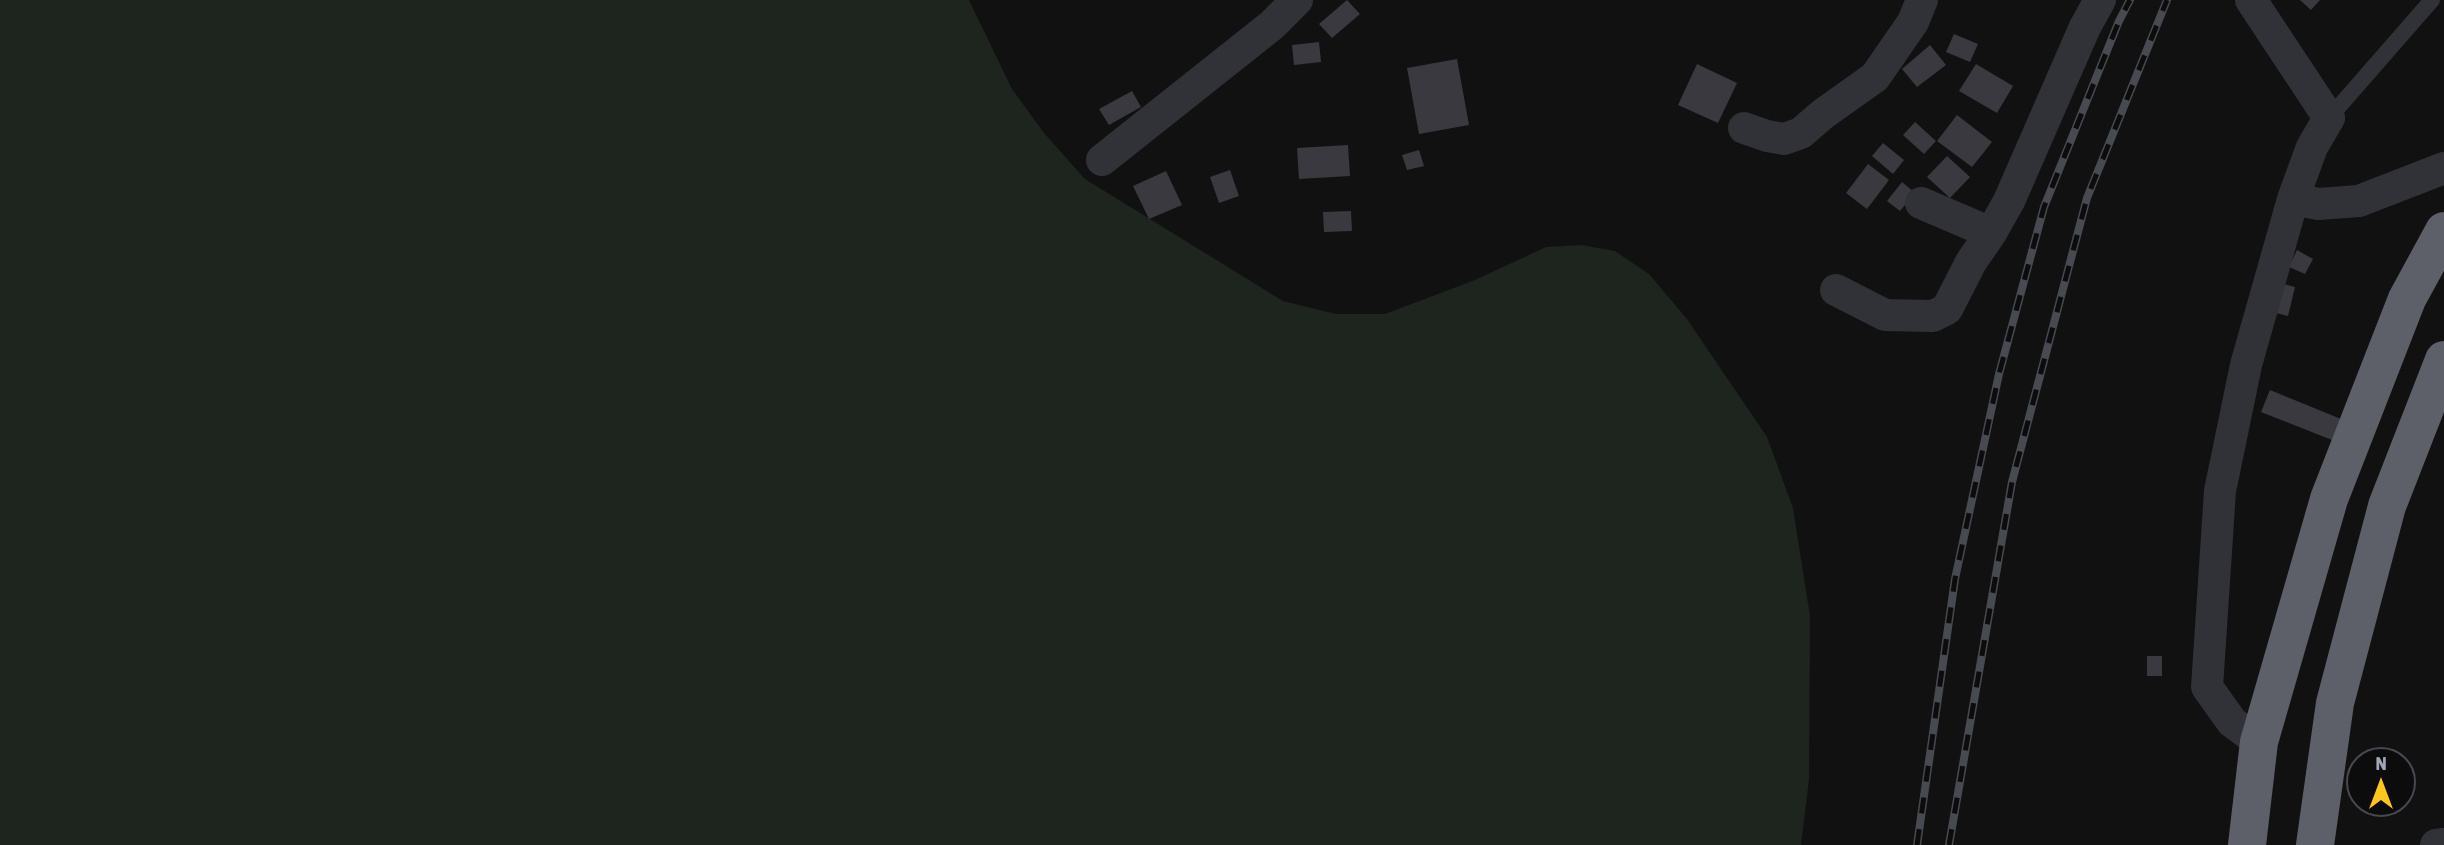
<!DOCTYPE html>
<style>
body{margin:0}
#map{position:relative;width:2444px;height:845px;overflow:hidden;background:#111112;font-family:"Asap Condensed",sans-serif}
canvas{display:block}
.north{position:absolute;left:2346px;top:747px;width:70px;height:70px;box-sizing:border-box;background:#0c0c0d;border:2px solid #484950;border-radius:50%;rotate:0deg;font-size:19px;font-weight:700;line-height:28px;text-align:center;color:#a1a5b4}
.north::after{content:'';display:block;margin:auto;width:24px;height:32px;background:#fcc61f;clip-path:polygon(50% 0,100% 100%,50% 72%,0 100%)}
</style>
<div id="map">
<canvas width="2444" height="845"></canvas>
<div class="north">N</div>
</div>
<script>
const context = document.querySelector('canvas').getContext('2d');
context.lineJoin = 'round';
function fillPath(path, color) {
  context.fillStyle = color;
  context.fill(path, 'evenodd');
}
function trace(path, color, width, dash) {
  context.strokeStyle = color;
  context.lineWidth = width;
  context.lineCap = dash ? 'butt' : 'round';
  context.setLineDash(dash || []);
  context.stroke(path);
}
fillPath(new Path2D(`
 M0,0H969L1012,89L1044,133L1085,179L1283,301L1336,314H1385L1475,280L1546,247L1581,245L1615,251L1649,274L1687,319L1767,437L1793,508L1810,616L1809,779L1801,845H0Z`), '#1d251e');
fillPath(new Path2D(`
 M1347,0L1360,14L1332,38L1319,24Z
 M2300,0H2320L2311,10Z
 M1954,34L1978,44L1970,62L1946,52Z
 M1319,42L1321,62L1294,65L1292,45Z
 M1930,45L1946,65L1917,87L1902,69Z
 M1457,59L1469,125L1419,134L1407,68Z
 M1697,64L1737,83L1718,123L1678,105Z
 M1976,64L2013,86L1997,113L1959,91Z
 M1132,91L1141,107L1109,125L1099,109Z
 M1957,115L1992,142L1972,167L1937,141Z
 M1915,122L1936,141L1924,154L1903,135Z
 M1883,143L1904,160L1893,174L1872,156Z
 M1348,145L1350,176L1299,179L1297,148Z
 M1419,150L1424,166L1407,170L1402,155Z
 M1947,156L1970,177L1950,198L1927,177Z
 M1868,164L1889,180L1867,209L1846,193Z
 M1230,170L1239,196L1219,203L1210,177Z
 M1166,171L1182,205L1149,219L1133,186Z
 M1902,182L1915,193L1900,211L1887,201Z
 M1351,211L1352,231L1324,232L1323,212Z
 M2297,250L2313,259L2305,274L2289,267Z
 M2280,283L2295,287L2288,316L2272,312Z
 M2270,390L2341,419L2332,440L2261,412Z
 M2147,656H2162V676H2147Z`), '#3a393f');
trace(new Path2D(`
 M2329,118L2432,0`), '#313237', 16);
trace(new Path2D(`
 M2251,0L2329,118L2312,147L2293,199L2246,365L2220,491L2207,687L2232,722L2259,742
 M1744,128L1767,136L1784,139L1801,133L1823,114L1875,77L1913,22L1922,0
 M1102,160L1272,25L1297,0
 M2293,199L2318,204L2359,201L2444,168
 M1921,203L1991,233L2009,201L2085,27L2100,0
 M1836,290L1885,315L1933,316L1947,309L1971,262L1991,233
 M2436,845L2444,844`), '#313237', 32);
trace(new Path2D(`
 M2247,845L2259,742L2329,499L2407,299L2444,231
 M2315,845L2335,703L2387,506L2444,360`), '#5d5f69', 38);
const rail = new Path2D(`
 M1917,845L1955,579L1999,374L2044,207L2119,21L2130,0
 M1949,845L2012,482L2087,198L2167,0`);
trace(rail, '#484a51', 8);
trace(rail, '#0c0c0d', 5, [16]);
</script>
